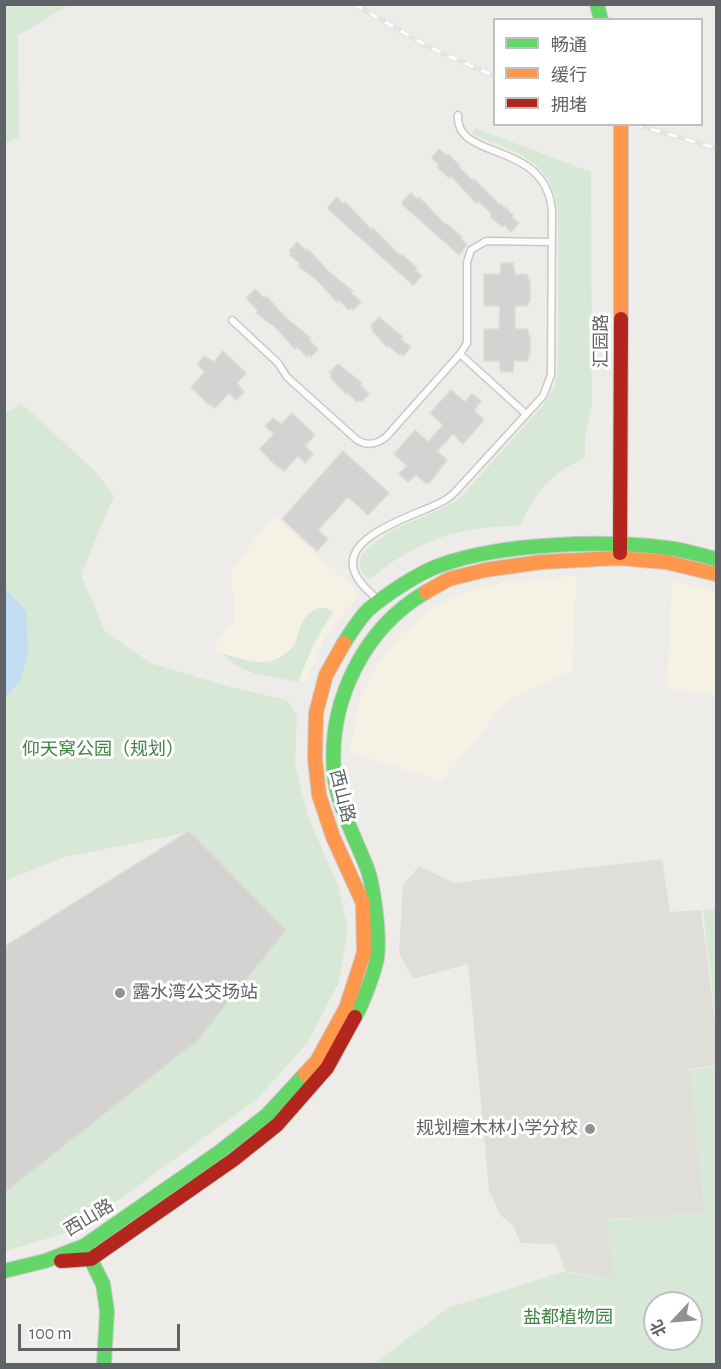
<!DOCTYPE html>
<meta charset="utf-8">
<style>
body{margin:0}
#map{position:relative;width:721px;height:1369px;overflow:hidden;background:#edece9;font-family:"Alegreya Sans","Noto Sans SC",sans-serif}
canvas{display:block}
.frame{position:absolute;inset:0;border:6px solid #5f6266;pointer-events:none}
.legend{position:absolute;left:493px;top:18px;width:210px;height:108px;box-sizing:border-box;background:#fff;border:2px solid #bfc0c2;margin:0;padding:8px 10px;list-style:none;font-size:18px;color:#5f6266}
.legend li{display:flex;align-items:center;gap:12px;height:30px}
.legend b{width:30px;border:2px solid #bfc0c2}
.north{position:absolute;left:643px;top:1291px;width:60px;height:60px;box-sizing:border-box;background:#fff;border:2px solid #bfc0c2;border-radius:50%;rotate:244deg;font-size:16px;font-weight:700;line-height:24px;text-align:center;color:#5f6266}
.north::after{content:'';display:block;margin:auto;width:21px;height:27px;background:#919294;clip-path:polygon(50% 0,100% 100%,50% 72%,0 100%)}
.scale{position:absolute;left:18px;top:1324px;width:162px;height:27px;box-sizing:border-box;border:3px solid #5f6266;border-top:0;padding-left:8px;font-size:18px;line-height:21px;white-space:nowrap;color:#5f6266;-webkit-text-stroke:4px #fff;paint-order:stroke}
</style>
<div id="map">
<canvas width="721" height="1369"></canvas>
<div class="frame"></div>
<ul class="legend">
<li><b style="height:8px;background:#63d668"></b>畅通</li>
<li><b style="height:8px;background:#ff974d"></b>缓行</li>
<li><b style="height:8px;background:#b3261e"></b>拥堵</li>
</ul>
<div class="north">北</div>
<div class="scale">100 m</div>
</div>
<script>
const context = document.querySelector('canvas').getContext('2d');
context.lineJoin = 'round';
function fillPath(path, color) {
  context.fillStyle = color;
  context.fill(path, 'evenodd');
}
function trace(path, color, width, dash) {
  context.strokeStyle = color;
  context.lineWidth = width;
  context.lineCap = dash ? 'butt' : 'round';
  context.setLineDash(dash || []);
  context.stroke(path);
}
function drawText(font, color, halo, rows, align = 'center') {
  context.font = font + ' "Alegreya Sans","Noto Sans SC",sans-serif';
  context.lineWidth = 6;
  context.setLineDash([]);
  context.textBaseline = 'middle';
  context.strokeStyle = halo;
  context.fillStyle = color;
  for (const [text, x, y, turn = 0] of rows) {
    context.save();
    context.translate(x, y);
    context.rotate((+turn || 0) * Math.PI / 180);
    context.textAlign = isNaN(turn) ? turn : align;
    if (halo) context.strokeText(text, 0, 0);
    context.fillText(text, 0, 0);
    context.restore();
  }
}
fillPath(new Path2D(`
 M274,516L360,594L334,624L323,642L306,683L255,674L237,666L214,647L235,620L231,570Z
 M576,576L572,671L509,699L441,781L350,752L360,700L378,663L400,636L434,606L464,592L507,582Z
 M672,580L716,593V696L667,688Z`), '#f5f1e4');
fillPath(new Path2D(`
 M662,859L670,912L701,910L716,1029V1065L690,1069L705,1214L608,1219L615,1279L565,1271L556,1244L520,1243L513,1225L500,1215L489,1190L468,964L413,979L399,953L403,885L419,866L453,883Z`), '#e0ded9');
fillPath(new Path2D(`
 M5,4L68,5L18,36L19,138L5,143Z
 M475,128L591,172L592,404L585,437V458C553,472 534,492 521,525C502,527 483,527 465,531C430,538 397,556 370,579C328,551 424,517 441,509C449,506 454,502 461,497L545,403C553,392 556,383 558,370V213C554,160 515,152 472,134Z
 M21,403L96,472L114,496L81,574L104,630L150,663L230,687L287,700L297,716L295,765L308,817L338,885L348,929L339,982L308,1042L257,1099L79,1229L5,1251V1192L198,1040L285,930L189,832L65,857L9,879L5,878L4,414Z
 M318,608H325L334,612C318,633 307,656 299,682L255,674L237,666L221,653C244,659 268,671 287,652C291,649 294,646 296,641C302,625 300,617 318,608Z
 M716,908V1025L703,910Z
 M716,1066V1364H374L448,1308L563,1272L614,1279L607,1220L705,1214L690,1070ZM655,1303H691V1339H655Z`), '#d8e8d6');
fillPath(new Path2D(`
 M4,587L26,611L28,652L21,680L5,697Z`), '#c2ddf3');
const building = new Path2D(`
 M439,149L447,156L448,154L460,166L459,167L473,181L474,179L500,205L501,204L513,215L512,217L519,223L511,232L504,225L502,227L490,216L492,214L478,201L476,203L451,176L449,178L437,167L439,165L432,158Z
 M411,193L417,199L419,197L446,225L447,224L462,237L461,239L467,245L459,255L403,205L402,202Z
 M337,197L343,204L345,202L372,230L373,228L400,256L402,254L417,268L415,270L422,276L413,285L329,210L328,207Z
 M297,242L306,251L308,249L329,272L353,291L351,293L361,302L353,310L351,308L349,310L339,300L337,302L317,280L298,266L300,264L290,255L291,253L289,251Z
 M501,263H513L515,274L528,275V280H530V302H528V306H515V329H528V335H530V356H528V361H514L513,372H501L499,361H484V329H499L500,306H484V274H500Z
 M255,289L264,298L266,296L286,318L311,338L309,340L318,349L311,357L309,355L307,357L297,347L295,349L275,327L256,313L258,311L246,298Z
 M379,317L403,337L401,339L411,347L403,356L401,353L399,355L389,346L387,347L372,330L373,329L371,326Z
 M223,351L246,373L237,383L244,392L236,400L229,393L215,408L210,404L209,405L191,387L205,372L197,364L204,356L214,362Z
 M338,364L362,383L360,385L369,394L362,402L359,400L357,402L347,392L346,394L330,377L332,375L329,373Z
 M451,390L465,402L472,394L481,401L474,411L484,420L463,444L453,434L437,451L447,460L431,481L427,484L416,475L408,482L399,474L407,466L394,454L415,430L428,442L443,425L430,413Z
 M292,413L315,435L305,446L313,454L305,463L298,456L284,471L279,467L278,468L260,449L274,434L265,426L273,418L282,424Z
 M343,451L389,493L368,515L348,497L318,530L328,539L317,551L282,519Z
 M189,831L286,930L198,1040L4,1193V947Z`);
fillPath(building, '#d4d3d2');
trace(building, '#dcdbd8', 1.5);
const lane = new Path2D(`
 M232,320L278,363L287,377L357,440C367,446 376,445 386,437L460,354L467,343V262L471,250L486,241L552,242
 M460,354L526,414
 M379,601C371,593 359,584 355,573C338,534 423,514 445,500C449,498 453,494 456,491L543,396L551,375L552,211C546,139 455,162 458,115`);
const fast = new Path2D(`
 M597,4L601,20
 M344,643C351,632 359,619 368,610C385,595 420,572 441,565C502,543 603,540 667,548C684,550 700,555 716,559
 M355,1017C362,1005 375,971 377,958C380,937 374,887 367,868C356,840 336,802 334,773C328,701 364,628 426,592
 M86,1250L103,1284L107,1311L104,1364
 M4,1271L45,1261L84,1246L218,1153L267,1115L305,1074`);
const slow = new Path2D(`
 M621,319V124
 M426,592L449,579L485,570L541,562L619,558L666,562L716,574
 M305,1074L317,1061L346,1008L364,953L363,903L333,837L319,795L315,758L316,713L326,675L344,643`);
const jam = new Path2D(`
 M620,553L621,319
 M61,1261L91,1259L233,1160L277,1125L327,1068L355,1017`);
trace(lane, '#c8c8c8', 9);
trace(fast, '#cacaca', 16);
trace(slow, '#cacaca', 16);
trace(jam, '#cacaca', 16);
trace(lane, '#fcfcfc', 6);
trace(fast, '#63d668', 14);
trace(slow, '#ff974d', 14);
trace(jam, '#b3261e', 14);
const rail = new Path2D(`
 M354,4L429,47L494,76
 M634,124L716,148`);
trace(rail, '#e3e4e3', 5);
trace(rail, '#fff', 3, [9]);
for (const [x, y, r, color] of [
 [120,993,6,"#919294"],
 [590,1129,6,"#919294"]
]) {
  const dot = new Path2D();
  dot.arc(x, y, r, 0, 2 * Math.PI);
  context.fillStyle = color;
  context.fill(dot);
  trace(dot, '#fff', 2);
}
drawText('18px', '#5f6266', '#fff', [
 ["汇园路",602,341,-90],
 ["西山路",342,796,76],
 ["西山路",89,1218,-31]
]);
drawText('18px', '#3f8443', '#fff', [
 ["仰天窝公园（规划）",103,750],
 ["盐都植物园",568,1318]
]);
drawText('18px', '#5f6266', '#fff', [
 ["露水湾公交场站",132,993],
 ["规划檀木林小学分校",578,1129,"right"]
], 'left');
</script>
